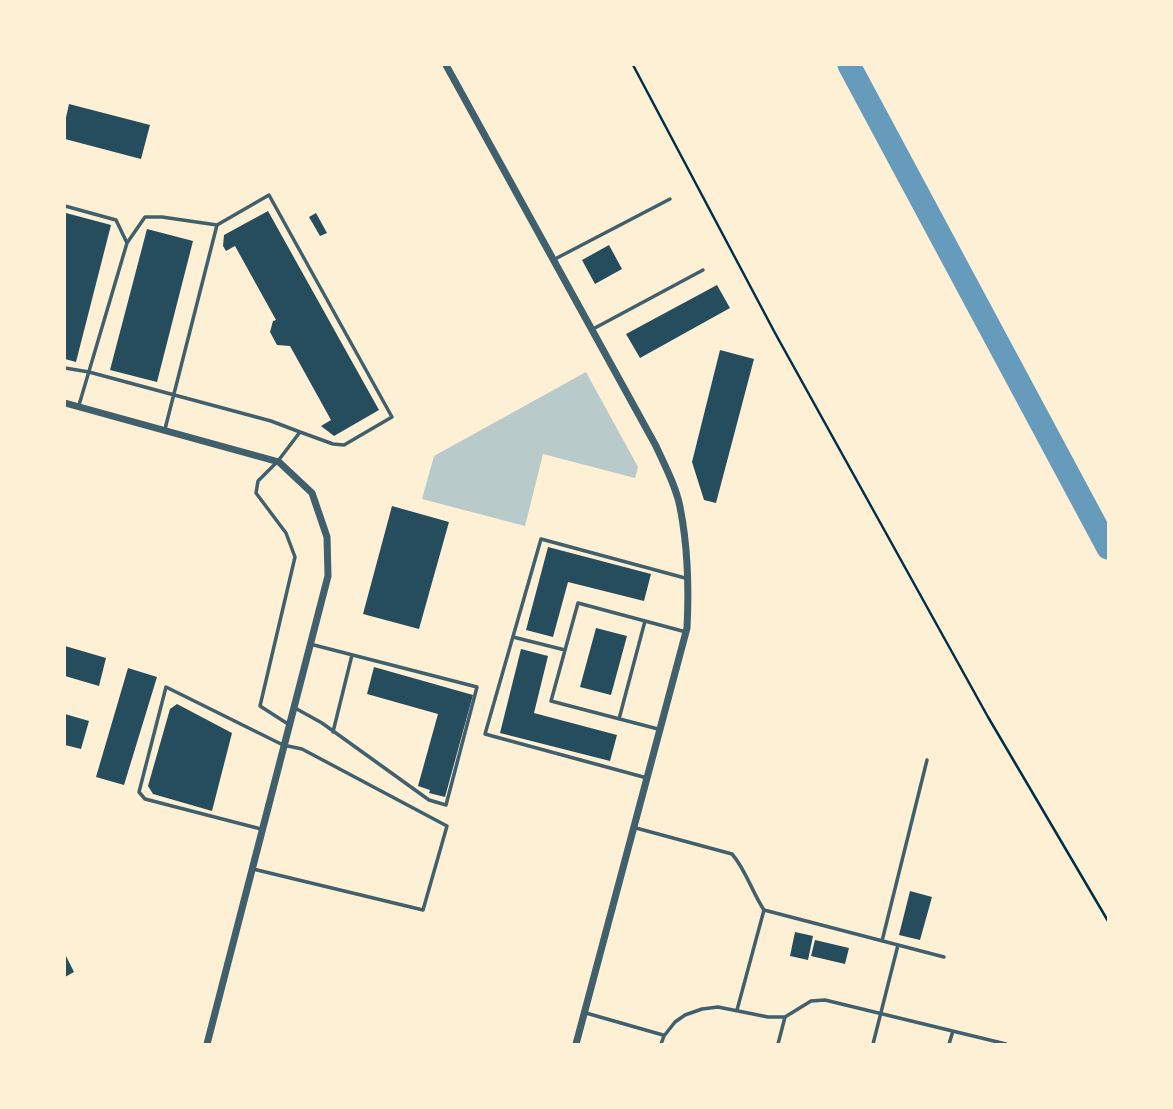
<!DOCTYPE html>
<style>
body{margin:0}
#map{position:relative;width:1173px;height:1109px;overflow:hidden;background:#fdf0d5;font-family:"Work Sans",sans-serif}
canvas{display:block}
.frame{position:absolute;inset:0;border:66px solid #fdf0d5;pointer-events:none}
</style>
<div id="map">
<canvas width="1173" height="1109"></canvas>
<div class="frame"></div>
</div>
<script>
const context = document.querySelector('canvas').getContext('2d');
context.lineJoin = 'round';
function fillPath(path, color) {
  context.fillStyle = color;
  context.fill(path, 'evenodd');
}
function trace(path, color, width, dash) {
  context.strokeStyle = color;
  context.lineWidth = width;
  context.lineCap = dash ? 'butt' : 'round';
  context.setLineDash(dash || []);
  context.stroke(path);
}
fillPath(new Path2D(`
 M586,372L638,467L635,478L543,454L525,526L422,499L434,456Z`), '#b9caca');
trace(new Path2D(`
 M849,65L1108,548`), '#669bbc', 23);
fillPath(new Path2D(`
 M69,104L150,125L141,159L65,139V122Z
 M268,211L379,410L334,436L321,426L331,420L290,346L277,345L270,332L273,321L276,320L235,246L226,251L223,246L224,235Z
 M66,213L111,225L76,362L65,359Z
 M316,213L327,233L320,236L309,217Z
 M147,229L193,241L157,382L110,370Z
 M609,245L622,269L595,284L582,260Z
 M717,285L730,308L640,358L626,334Z
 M720,350L754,359L716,503L704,500L692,462Z
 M392,506L449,522L419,629L363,614Z
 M548,547L651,574L644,601L568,582L553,637L526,630Z
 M596,628L627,636L611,695L580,687Z
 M65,646L106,658L99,686L65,676Z
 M521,649L548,656L534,713L617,735L610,761L500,733Z
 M374,667L473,695L445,797L429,793L430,790L418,786L438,714L367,694Z
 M128,668L157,677L124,785L96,777Z
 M177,704L232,733L212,811L153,794L148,786L170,709Z
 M65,714L89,721L81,749L65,745Z
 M910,891L932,897L920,940L899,935Z
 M795,932L813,936L808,960L790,956Z
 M815,940L849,948L845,964L811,956Z
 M65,954L74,972L65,977Z`), '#264d5e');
trace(new Path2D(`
 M633,65L775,333L988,717L1108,921`), '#003049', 2.5);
trace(new Path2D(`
 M65,206L116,220L127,243
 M555,259L670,199
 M593,329L703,270
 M65,368L89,372L271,421L300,432
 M79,405L127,243L145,217H162L217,225L269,195L392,417L344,445L333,444L300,432L278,461L258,481L256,493L286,533L295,557L260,706L288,724
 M165,429L217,225
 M513,637L565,650
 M295,708L322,723L429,800L446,805L477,687L310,644
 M619,719L645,621
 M658,729L551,701L578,603L686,632
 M333,732L352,655
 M647,778L485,734L541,539L685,578
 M636,828L732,854C746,870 752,892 764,910L944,957
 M253,869L423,910L447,826L302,749L283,745L166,687L139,792L145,799L261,829
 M882,941L927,760
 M737,1010L764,910
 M586,1013L663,1035
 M661,1044L664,1036L675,1022L685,1015L702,1009L718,1007L768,1017H785L811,1001L825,1000L1006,1044
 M778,1044L785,1017
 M873,1044L898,945
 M949,1044L953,1031`), '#3f606c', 3.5);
trace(new Path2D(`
 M446,65L656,446C665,466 676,486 680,507C688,547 689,588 687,628L576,1044
 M65,403L279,462L312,493L327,537L328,576L207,1044`), '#3f606c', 7);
</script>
